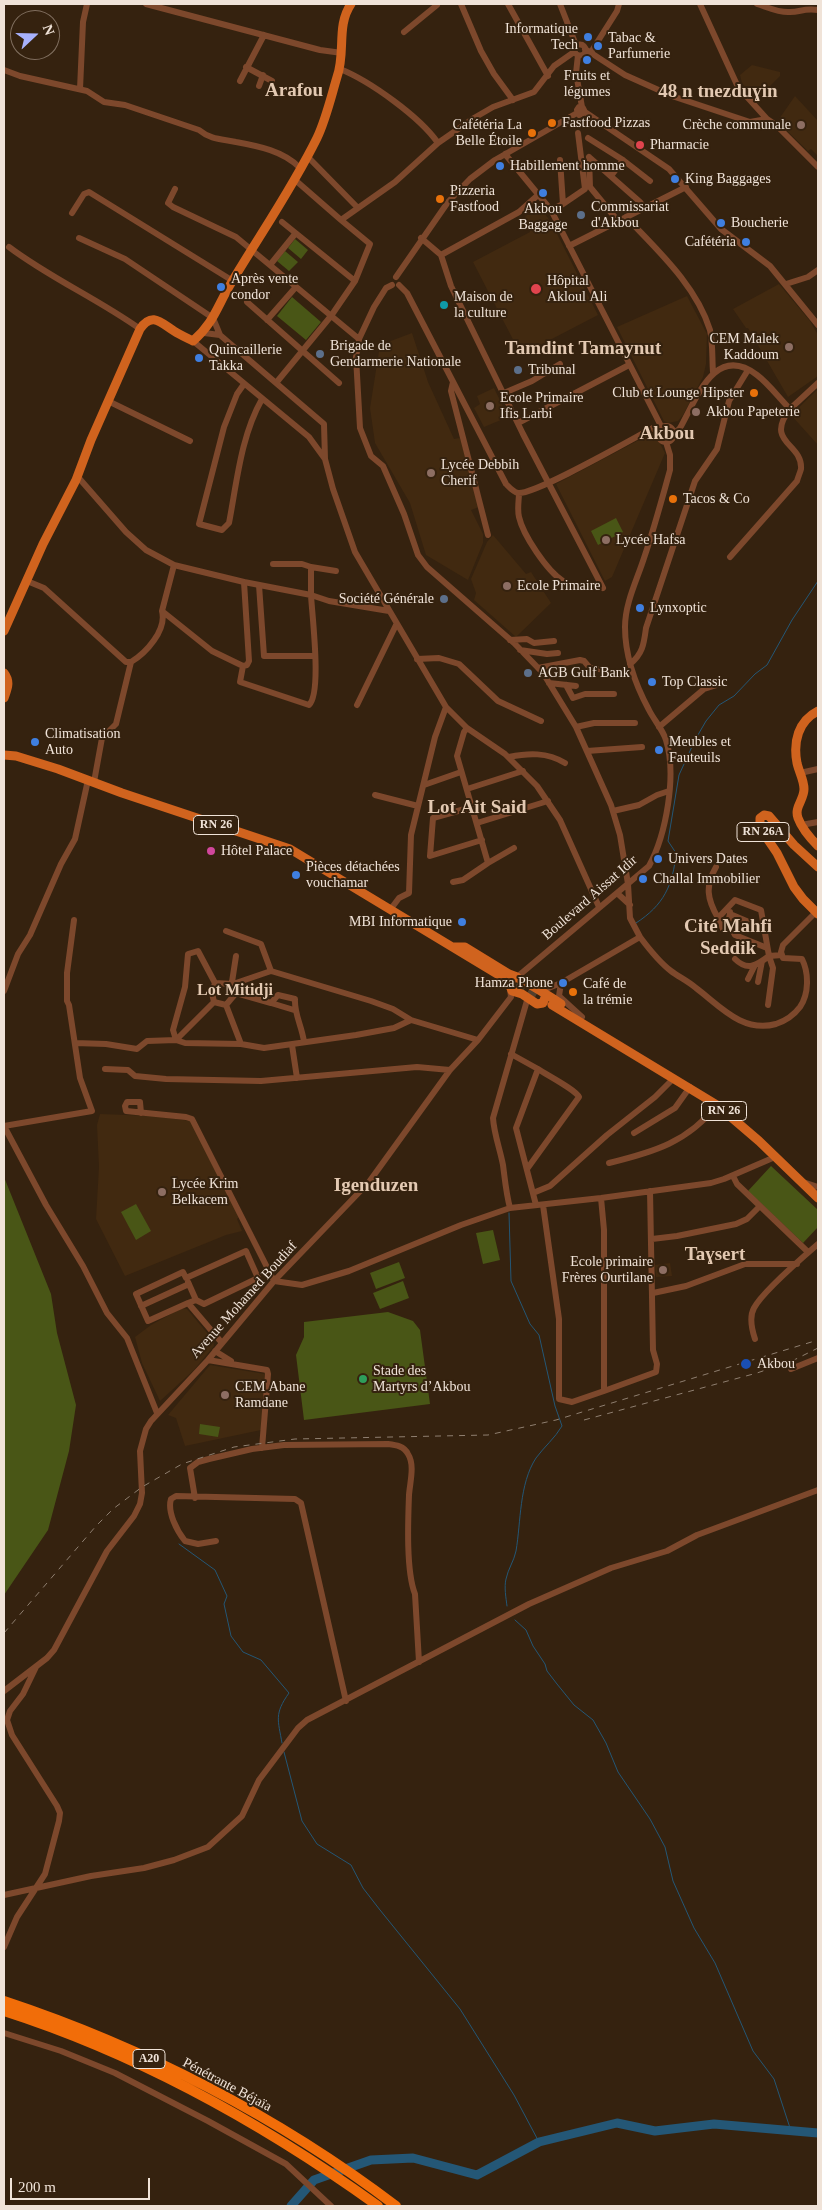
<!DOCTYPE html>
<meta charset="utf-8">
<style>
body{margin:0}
#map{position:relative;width:822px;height:2210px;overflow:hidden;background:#35220f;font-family:Georgia,serif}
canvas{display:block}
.frame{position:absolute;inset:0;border:5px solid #f0e3d8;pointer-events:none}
.north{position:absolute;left:10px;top:10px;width:50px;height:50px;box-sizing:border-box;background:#35220f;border:1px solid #806f5f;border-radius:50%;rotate:69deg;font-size:14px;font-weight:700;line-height:20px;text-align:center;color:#f0e3d8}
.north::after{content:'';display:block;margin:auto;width:18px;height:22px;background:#a7b1fc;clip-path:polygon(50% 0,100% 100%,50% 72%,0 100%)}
.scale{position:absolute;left:10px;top:2178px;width:140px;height:22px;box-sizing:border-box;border:2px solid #f0e3d8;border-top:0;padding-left:6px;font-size:15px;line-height:18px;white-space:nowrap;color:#f0e3d8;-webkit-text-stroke:4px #35220f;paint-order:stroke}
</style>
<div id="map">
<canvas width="822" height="2210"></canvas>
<div class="frame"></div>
<div class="north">N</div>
<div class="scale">200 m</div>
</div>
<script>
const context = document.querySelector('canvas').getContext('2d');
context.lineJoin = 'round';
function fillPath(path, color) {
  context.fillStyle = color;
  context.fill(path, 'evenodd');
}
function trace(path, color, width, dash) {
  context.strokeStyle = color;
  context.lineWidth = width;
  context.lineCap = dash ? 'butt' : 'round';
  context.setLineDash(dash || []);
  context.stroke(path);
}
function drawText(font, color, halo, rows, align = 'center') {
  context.font = font + ' Georgia,serif';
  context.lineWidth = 4;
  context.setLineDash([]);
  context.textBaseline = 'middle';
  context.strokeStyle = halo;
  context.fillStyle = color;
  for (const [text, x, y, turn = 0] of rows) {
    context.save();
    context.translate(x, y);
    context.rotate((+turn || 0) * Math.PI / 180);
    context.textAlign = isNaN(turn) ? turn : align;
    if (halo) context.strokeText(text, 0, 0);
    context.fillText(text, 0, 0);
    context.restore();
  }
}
fillPath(new Path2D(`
 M752,65L780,72V76L756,100L742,83L740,75Z
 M795,96L818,121V156L811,149L808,151L783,127V123L779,119Z
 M538,205L551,222L598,315L521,355L473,262L530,232L524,218Z
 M779,284L810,321L818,335V376L788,397L748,328H746L733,309Z
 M687,296L707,334L706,364L703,377L683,415L678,421L668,423L664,421L617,327Z
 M412,333L428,382L454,439L460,438L479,507L471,510L483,534V543L468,580L426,555L410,503L375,443L370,408L380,345Z
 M494,388L508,417L484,427L474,408L480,404L477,396Z
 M818,389V445L791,415Z
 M654,432L665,453L612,577L605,581L556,484Z
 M493,535L526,574L531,572L551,603L516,637L474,600L476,593L471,579L487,542Z
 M100,1114L154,1116L191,1121L239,1217L237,1219L242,1231L226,1235L125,1276L96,1219L99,1167L97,1125Z
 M670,1263L672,1276L656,1277L655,1265Z
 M182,1308L187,1309L213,1340L214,1346L194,1370L160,1401L142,1363L135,1337L151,1325Z
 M210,1365L265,1374L261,1430L185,1446L176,1418L168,1415Z`), '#412910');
fillPath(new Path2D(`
 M295,239L308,250L301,259L288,248Z
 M285,251L298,262L289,271L277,261Z
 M292,297L321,322L306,340L277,316Z
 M616,518L623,532L598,545L591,531Z
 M771,1166L818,1210V1227L803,1243L748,1191Z
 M4,1177L51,1294L57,1333L76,1405L69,1451L48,1530L4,1595Z
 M136,1204L151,1231L136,1240L121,1212Z
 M493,1230L500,1260L483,1264L476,1233Z
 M399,1262L405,1278L376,1289L370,1273Z
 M403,1281L409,1298L380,1309L373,1293Z
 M388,1312L413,1321L420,1330L430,1404L304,1420L296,1355L304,1337V1322Z
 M200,1424L220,1427L218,1437L199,1434Z`), '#495616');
trace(new Path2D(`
 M636,923C664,905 673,885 676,853L668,841L679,775L695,740L706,721L719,705L734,696L755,674L767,665L792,620L818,581
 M179,1544L215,1570L227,1596L224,1604L231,1636L243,1652L261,1660L289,1693C274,1714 278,1720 282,1743
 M507,1606C506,1598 504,1587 506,1579C508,1569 514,1561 516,1551C521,1522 519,1484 536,1458C544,1447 555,1438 562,1426L555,1406L539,1335L530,1324L511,1281L509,1213
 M515,1620L526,1630L533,1646L545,1664L547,1671L557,1684L574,1705L593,1720L606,1743L618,1772L650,1819L665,1847L673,1881L694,1928L715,1963L753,2051L774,2079L791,2131
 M284,1752L302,1821L317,1844L351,1865L363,1888L380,1910L460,2009L514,2095L539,2142`), '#245776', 1);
trace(new Path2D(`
 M291,2206L314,2180L371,2160L413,2158L477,2175L539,2142L617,2123L655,2131L714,2124L818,2133`), '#245776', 9);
trace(new Path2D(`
 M504,979L552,1005`), '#513f2d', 9, [9, 4.5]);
trace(new Path2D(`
 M146,4L320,50L342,53
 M461,4L481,51L494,74L513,100
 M508,4L548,76
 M560,4L576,45
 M700,4L738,87L767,119
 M757,4C767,7 779,13 790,12C801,12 803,8 818,10
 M404,32L437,5L435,4
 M574.5 50a5.5 5.5 0 1 1 11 0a5.5 5.5 0 1 1-11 0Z
 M585,49L625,75L672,96L750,122L767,119L776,125L818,167
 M591,52L617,11L619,4
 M578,55L576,73L582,107
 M246,67L272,81
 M340,69C370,81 420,117 438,143
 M4,70L20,76L87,91L104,102L125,105L199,130C211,140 222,139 236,142C258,146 284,151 300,168
 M240,81L264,35
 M259,86L263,75
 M80,89L83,22L87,4
 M585,112L579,115L577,110L579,107L583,108L585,112L669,169L721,229L770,266L818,325
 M588,138L623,160L650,181
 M505,154L551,210L662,428
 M307,156L358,208
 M589,157L640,202L644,208
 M589,157L590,187L618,221
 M611,176L623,160
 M294,179L341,220
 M175,189L168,203L173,207L236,237L359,339
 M563,204L585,189L578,133
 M551,210L563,204L560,160
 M72,213L84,194L89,192L233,281
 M626,217C657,250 696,285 710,330C713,343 712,359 713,372
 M282,222L355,281
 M79,238L125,259L213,318L220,335L276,383
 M421,238L441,255L451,286L523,434L603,588
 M569,246L686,187
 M9,247C50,278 98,299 140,329
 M441,255L519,212L538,195
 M270,265L295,234
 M396,277L448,202L470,179L495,160L577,113
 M786,284L808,277L818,270
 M392,285L386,288L374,307L359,339L356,357L360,428L371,456L383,466L404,514L418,555L427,567L514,643L543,673L576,727L611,805L620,835L628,884L630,918L640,937
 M399,285L407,293L506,484C509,487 513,492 518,493C535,495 632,439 653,428L659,432
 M247,302L339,383
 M267,320L295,288
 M204,333L220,335
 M193,341L309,437L325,459L333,489L355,552L446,707L467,728L505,754L537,786L560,820L599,907
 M453,382L451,391L488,535
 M244,384L237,394L224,427L199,524L222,530L229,523C237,481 241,436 262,399
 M504,393L532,381L560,364
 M108,401L190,441
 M518,423L629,365
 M658 434a8 8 0 1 1 16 0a8 8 0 1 1-16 0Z
 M674,434L680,428C697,398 715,343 757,375C769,384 779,398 790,409L818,383
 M325,459L324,424L276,383L331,316L355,281L370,244L341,220L395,182L438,143L474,118L493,107L534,92L554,66L574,52
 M78,477L126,532L146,550L174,565L244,582
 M519,493C519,500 517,509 519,517C523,535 547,571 563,581
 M730,557L797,481C798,477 800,473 801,469C803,443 764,443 790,409
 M273,564H302L311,567
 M174,565L162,611L212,651L243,666
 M336,571L311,567V595L244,582L249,661L247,665L243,666L240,682L309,705C322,693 312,615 311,595L329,601L389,611
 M27,581L44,588L126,662H131
 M259,585L264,656H315
 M510,640L527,639L534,643L554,641
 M520,650L547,654L558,653
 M417,659L439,658L459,664L498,701L541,721
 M630,664C643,654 644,643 646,628L695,481L717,449L729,401L748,370
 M538,668L580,660L584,661L590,668L607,670
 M549,683L576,686
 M566,685L573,698L585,694H614
 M357,705L396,625
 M576,727L594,723H635
 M659,727L704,689L717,685
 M587,751L642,747
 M509,757C528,753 547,752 565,763
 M800,773L818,769
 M94,782L102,738L116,724L131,662C146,653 167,630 162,611
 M424,785L461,772
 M467,789L523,771
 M375,795L418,806
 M472,807L433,818L430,856L482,840
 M613,811L639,805L657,795L669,791
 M477,823L548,801
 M801,825L818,822
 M488,863L514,848
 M716,867C705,886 707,899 718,918L735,900L761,910L769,956L782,955
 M453,882L463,880L488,863L457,756L464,732L467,728
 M617,893L630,905
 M390,910L399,898L409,893L411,835L435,737L446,707
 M730,912V914L763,928
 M730,914L728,922L735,935L767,948
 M718,918L723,929
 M226,931L261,944L271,971
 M735,959C747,971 756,966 769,956L773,968L768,1005
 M517,977L649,866C666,835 677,775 666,740C663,730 654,720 649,710C635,684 625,657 625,627C625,603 637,580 644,558C654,529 662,499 670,470V455L666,442
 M748,979L755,965
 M232,982L236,956
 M758,982L762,961
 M215,983L212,993L214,1002L226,1005L236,993L233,984L215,983L198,951L188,954L185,987L173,1030L176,1040L185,1043L241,1044L264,1048L356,1035L394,1028L411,1020
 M561,983L559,996L582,1017
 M233,984L271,971L371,1001L393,1009L411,1020L478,1040
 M4,991L18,954L30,935L61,864L75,839L88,780
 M541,991L561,983L640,937C649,949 659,962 671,971C679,977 688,981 696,988C720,1006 742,1033 776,1024C785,1021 794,1015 800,1007C809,994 809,973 802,959L783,958L781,952L783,945L816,912
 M236,993L271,1003L278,995L295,999C294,1014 302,1026 304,1042
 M271,1003L294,1010
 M226,1005L241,1044
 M75,1043L106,1044L137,1049L147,1041L176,1040L214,1002
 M292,1045L297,1078
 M511,1054L538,1069L516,1128L536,1205
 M105,1069L128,1070L135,1076L166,1079L261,1081L417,1067L450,1070
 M141,1113L140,1102H127L125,1106L126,1111L186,1117L192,1119L274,1281L302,1285L349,1271L461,1225L510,1208L601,1198L711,1183L724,1179L775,1157
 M4,1126L46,1205L83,1266L107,1313L127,1338L157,1413
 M4,1126L92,1111L80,1078L69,1005L67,1001V973L74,920
 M634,1133L675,1108L690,1087
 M609,1163C654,1152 688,1142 717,1105
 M527,1169L579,1097C576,1090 547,1075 538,1069
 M733,1176L737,1184L808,1252
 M803,1182L818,1187
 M533,1193L550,1186L607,1135L655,1097L674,1078
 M601,1198L604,1230V1391L656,1372L657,1364L653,1350L650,1191
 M543,1205L559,1319V1399L572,1402L604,1391
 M510,1208C506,1193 505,1180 503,1165C500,1149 494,1134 493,1118L528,997
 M652,1239L677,1236L736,1224L747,1219L760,1206
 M188,1282L196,1300
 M653,1293L686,1286L745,1264H797
 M188,1303L196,1300L204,1304L258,1278L246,1251L186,1278L183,1272L136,1294L148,1321L188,1303L222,1343
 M141,1306L189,1284
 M755,1339C752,1330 749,1317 754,1308C763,1291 803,1257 818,1244
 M215,1351L231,1361
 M208,1360L267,1370L268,1374L262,1448
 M791,1369L818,1358
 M195,1498L190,1468L198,1462L209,1459L252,1449L284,1445L388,1444C396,1445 404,1446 408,1454C415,1465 410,1482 409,1495C408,1521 406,1571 415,1594L419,1662
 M216,1541L198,1544L185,1541C177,1531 167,1512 171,1499L176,1496L295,1499L301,1503L346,1701
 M4,1691L47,1658L54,1650L107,1551L134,1516L140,1504L142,1493L140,1451L146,1429L151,1421L208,1360L274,1281L369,1182L450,1070L478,1040L511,997L510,989
 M4,1895L91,1876L144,1868L174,1860L208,1847L242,1816L259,1780L298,1728L307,1720L529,1604L611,1568L667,1551L697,1535L818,1490
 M4,1947L17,1917L45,1874L59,1821L60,1813L57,1806L12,1735L7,1720L10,1711L23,1694L36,1667
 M4,2033L61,2051L115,2073L208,2121L286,2164L331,2206`), '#7d482c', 6);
trace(new Path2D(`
 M4,631L43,544L76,480L91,440L140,329C152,312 160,322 174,331C180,335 187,338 193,341C213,324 217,307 230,285C259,236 292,189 317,138C326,119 331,97 337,77C346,52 336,26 351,4
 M4,673C11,682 7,689 4,698
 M818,711C798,721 793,742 797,763C799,772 804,780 804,789C804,800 794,807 798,818C802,829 810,838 818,846
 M4,755L16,756L58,769L122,793L290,849L502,977
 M818,867L794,845L769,816L764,815L760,818V828L777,853L794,887L803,899L818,914
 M453,947H465L509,974L517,977
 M546,995L543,1003L537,1004L522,994L512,991L509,983L514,977C519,977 554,999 561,1004
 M552,1005L717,1105L759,1141L818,1198`), '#d0631e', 9);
trace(new Path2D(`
 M4,2001C143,2047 279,2117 396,2206
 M4,2011C138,2054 264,2124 378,2206`), '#f16d09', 10);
trace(new Path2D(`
 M584,1420L757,1373L792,1361L818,1348
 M4,1633L96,1526L113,1509L142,1487L182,1464L234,1447L295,1439L488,1435L556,1420L818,1340`), '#8f7f70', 1, [6, 6]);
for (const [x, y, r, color] of [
 [588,37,5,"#3f7fe0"],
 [598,46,5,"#3f7fe0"],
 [587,60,5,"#3f7fe0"],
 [552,123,5,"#e8710a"],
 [801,125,5,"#8d6e63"],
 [532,133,5,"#e8710a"],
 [640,145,5,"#e0444e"],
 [500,166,5,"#3f7fe0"],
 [675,179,5,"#3f7fe0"],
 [543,193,5,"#3f7fe0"],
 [440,199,5,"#e8710a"],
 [581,215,5,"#5c6f8a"],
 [721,223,5,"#3f7fe0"],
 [746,242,5,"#3f7fe0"],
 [221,287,5,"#3f7fe0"],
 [536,289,6,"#e0444e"],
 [444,305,5,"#0f9aa8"],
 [789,347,5,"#8d6e63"],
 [320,354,5,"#5c6f8a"],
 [199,358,5,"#3f7fe0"],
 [518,370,5,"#5c6f8a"],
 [754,393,5,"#e8710a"],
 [490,406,5,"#8d6e63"],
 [696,412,5,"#8d6e63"],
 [431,473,5,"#8d6e63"],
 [673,499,5,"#e8710a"],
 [606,540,5,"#8d6e63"],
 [507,586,5,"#8d6e63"],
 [444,599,5,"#5c6f8a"],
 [640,608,5,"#3f7fe0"],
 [528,673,5,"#5c6f8a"],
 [652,682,5,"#3f7fe0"],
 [35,742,5,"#3f7fe0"],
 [659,750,5,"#3f7fe0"],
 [211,851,5,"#d1479c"],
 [658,859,5,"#3f7fe0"],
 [296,875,5,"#3f7fe0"],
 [643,879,5,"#3f7fe0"],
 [462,922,5,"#3f7fe0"],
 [563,983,5,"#3f7fe0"],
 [573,992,5,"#e8710a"],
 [162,1192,5,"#8d6e63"],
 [663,1270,5,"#8d6e63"],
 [746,1364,6,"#1a4fb4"],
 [363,1379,5,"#2e9e5b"],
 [225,1395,5,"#8d6e63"]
]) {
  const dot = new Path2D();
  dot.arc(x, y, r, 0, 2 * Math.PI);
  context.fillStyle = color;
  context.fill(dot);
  trace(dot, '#35220f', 2);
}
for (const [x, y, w] of [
 [216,825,45],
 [763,832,52],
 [724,1111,45],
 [149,2059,32]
]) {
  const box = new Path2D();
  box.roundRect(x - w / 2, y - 9.5, w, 19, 4);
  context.fillStyle = '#35220f';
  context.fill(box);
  trace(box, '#f0e3d8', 1);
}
drawText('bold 12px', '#f0e3d8', null, [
 ["RN 26",216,825],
 ["RN 26A",763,832],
 ["RN 26",724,1111],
 ["A20",149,2059]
]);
drawText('14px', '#f0e3d8', '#35220f', [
 ["Informatique",578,29,"right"],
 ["Tech",578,45,"right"],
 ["Tabac &",608,38],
 ["Parfumerie",608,54],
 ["Fruits et",587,76,"center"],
 ["légumes",587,92,"center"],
 ["Fastfood Pizzas",562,123],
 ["Cafétéria La",522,125,"right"],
 ["Belle Étoile",522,141,"right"],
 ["Crèche communale",791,125,"right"],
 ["Pharmacie",650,145],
 ["Habillement homme",510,166],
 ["King Baggages",685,179],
 ["Pizzeria",450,191],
 ["Fastfood",450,207],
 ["Commissariat",591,207],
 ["d'Akbou",591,223],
 ["Akbou",543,209,"center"],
 ["Baggage",543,225,"center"],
 ["Boucherie",731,223],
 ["Cafétéria",736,242,"right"],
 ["Après vente",231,279],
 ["condor",231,295],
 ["Hôpital",547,281],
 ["Akloul Ali",547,297],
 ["Maison de",454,297],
 ["la culture",454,313],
 ["CEM Malek",779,339,"right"],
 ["Kaddoum",779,355,"right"],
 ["Brigade de",330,346],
 ["Gendarmerie Nationale",330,362],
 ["Quincaillerie",209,350],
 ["Takka",209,366],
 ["Tribunal",528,370],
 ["Club et Lounge Hipster",744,393,"right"],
 ["Ecole Primaire",500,398],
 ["Ifis Larbi",500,414],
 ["Akbou Papeterie",706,412],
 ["Lycée Debbih",441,465],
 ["Cherif",441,481],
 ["Tacos & Co",683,499],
 ["Lycée Hafsa",616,540],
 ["Ecole Primaire",517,586],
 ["Société Générale",434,599,"right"],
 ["Lynxoptic",650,608],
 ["AGB Gulf Bank",538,673],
 ["Top Classic",662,682],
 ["Climatisation",45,734],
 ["Auto",45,750],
 ["Meubles et",669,742],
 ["Fauteuils",669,758],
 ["Hôtel Palace",221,851],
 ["Univers Dates",668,859],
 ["Pièces détachées",306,867],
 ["vouchamar",306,883],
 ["Challal Immobilier",653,879],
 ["MBI Informatique",452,922,"right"],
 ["Hamza Phone",553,983,"right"],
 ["Café de",583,984],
 ["la trémie",583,1000],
 ["Lycée Krim",172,1184],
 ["Belkacem",172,1200],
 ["Ecole primaire",653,1262,"right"],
 ["Frères Ourtilane",653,1278,"right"],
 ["Akbou",757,1364],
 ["Stade des",373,1371],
 ["Martyrs d’Akbou",373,1387],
 ["CEM Abane",235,1387],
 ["Ramdane",235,1403]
], 'left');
drawText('14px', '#f0e3d8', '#35220f', [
 ["Boulevard Aissat Idir",590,898,-41],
 ["Avenue Mohamed Boudiaf",244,1300,-48],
 ["Pénétrante Béjaïa",227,2085,28]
]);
drawText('bold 16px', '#e3c9b2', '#35220f', [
 ["Lot Mitidji",235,991]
]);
drawText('bold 19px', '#e3c9b2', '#35220f', [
 ["Arafou",294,91],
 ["48 n tnezduɣin",718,92],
 ["Tamdint Tamaynut",583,349],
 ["Akbou",667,434],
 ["Lot Ait Said",477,808],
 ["Cité Mahfi",728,927],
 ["Seddik",728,949],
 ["Igenduzen",376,1186],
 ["Taɣsert",715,1255]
]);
</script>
